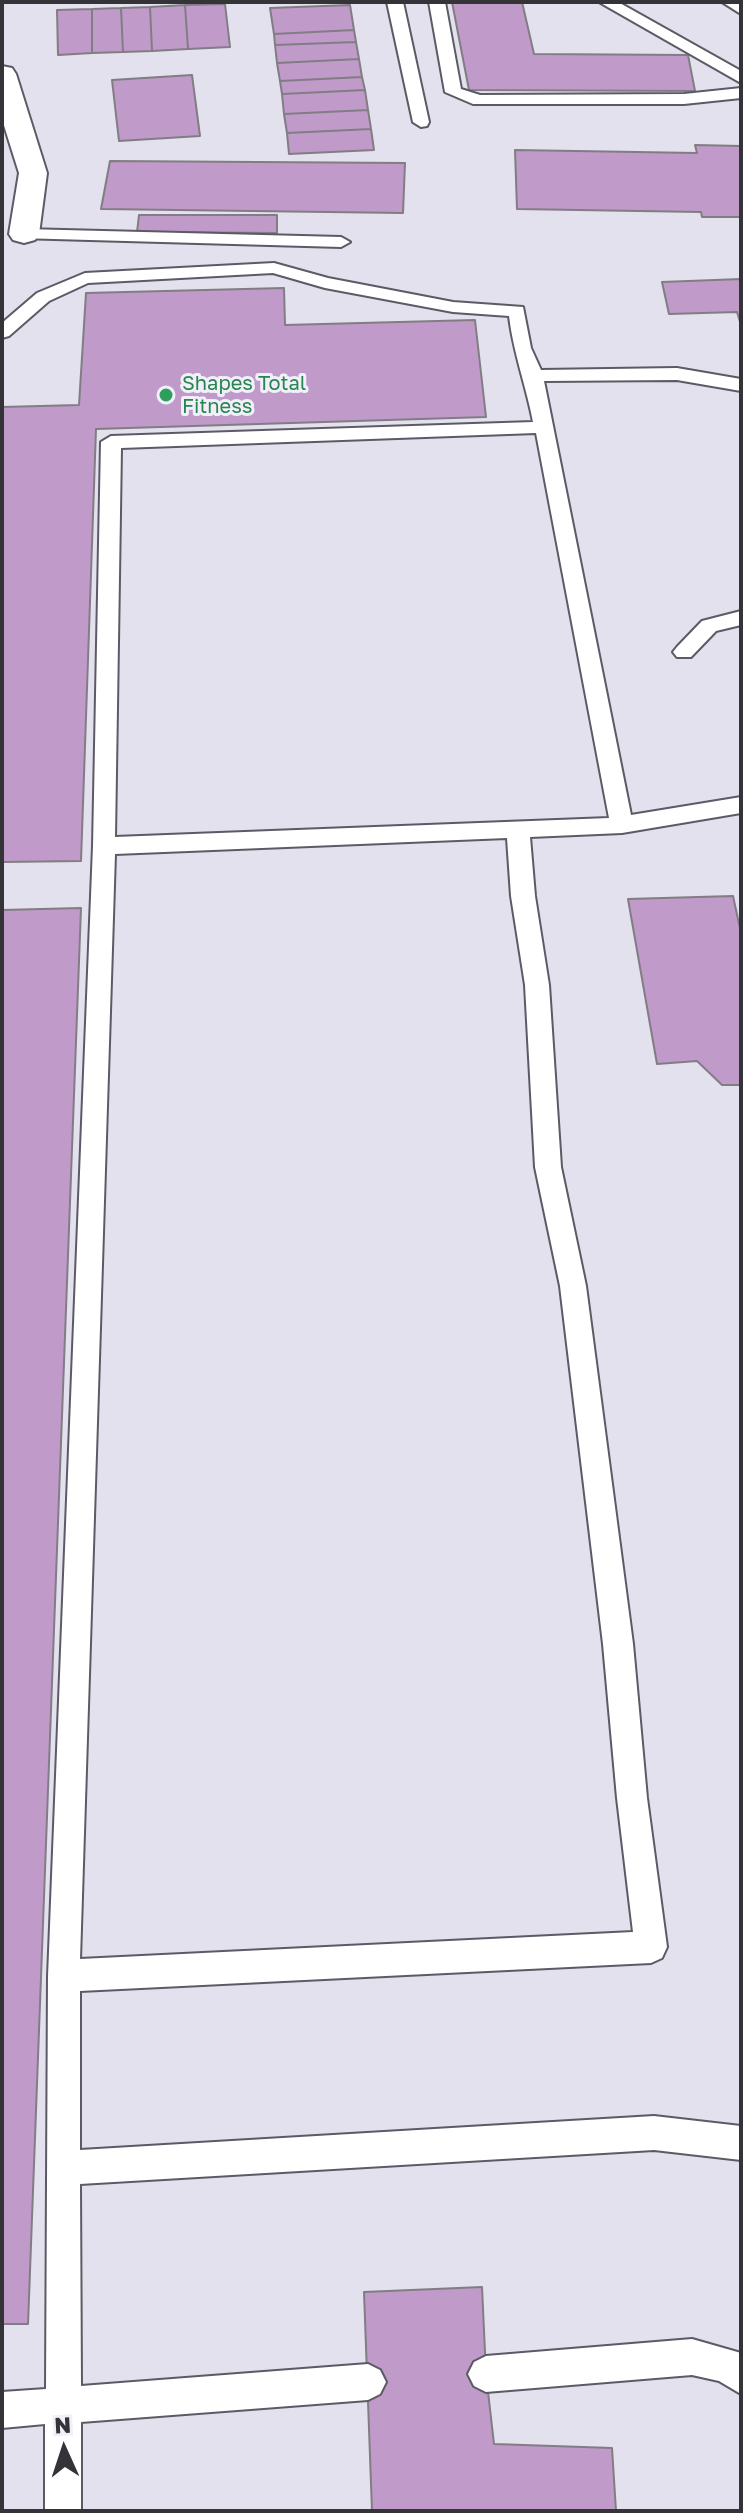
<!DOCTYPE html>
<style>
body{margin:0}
#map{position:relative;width:743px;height:2513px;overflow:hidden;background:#e3e1ed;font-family:"Golos Text",sans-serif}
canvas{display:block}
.frame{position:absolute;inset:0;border:4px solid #343438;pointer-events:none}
.north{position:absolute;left:24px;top:2409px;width:80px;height:80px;-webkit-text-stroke:6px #f1effa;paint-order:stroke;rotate:357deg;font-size:22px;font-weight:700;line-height:32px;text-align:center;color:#343438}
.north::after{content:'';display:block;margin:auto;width:28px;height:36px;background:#343438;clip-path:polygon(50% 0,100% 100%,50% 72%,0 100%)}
</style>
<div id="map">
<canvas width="743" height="2513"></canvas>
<div class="frame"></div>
<div class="north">N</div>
</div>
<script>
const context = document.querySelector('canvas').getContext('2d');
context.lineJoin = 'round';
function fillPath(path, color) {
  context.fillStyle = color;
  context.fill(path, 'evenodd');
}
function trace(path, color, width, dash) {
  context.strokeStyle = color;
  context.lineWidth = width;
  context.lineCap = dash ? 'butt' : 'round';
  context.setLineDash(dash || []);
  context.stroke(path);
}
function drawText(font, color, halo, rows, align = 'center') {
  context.font = font + ' "Golos Text",sans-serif';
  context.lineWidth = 6;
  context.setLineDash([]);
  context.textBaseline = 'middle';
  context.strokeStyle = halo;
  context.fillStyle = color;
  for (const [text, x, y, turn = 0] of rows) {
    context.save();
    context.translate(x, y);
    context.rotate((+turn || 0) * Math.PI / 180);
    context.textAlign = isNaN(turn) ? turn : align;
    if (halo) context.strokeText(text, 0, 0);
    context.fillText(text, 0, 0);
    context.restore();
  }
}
const building = new Path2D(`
 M452,2H522L534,54L688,55L695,91L469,90Z
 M225,4L230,47L188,49L185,5Z
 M185,5L188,49L152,51L150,7Z
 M350,5L354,30L274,34L270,8Z
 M150,7L152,51L123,52L121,8Z
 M121,8L123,52L92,53V9Z
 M92,9V53L58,55L57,10Z
 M354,30L356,42L275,45L274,34Z
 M356,42L359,59L277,63L275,45Z
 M359,59L362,77L280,81L277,63Z
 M192,75L200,136L119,141L112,80Z
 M362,77L365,90L282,94L280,81Z
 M365,90L368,110L284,114L282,94Z
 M368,110L371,129L287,133L284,114Z
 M371,129L374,150L289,154L287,133Z
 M695,145L741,146V217H702L701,212L517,209L515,150L697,153Z
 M110,161L405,163L403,213L101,209Z
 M139,215H277V233L137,232Z
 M741,279V325L737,312L669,314L662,282Z
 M284,288L285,325L475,320L486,417L96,429L81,861L2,862V407L79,405L86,293Z
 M733,896L741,933V1085H722L697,1061L657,1064L628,899Z
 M81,908L28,2324H2V910Z
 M482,2287L486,2374L494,2444L612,2448L616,2511H372L364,2292Z`);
fillPath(building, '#c09bca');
trace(building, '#827c84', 2);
const service = new Path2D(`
 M387,2H403L429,122L427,126L421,127L413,122Z
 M429,2H445L461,89L480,95L684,94L741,88V98L684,104H473L445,92Z
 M599,2H618L741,71V83Z
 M722,2H741V14Z
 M24,229L341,237L350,242L341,247L18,238L15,234L18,230Z
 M274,263L328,278L453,302L523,307L531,348L541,370L677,368L741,379V391L677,380L544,381L631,815L741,797V813L622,833L530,837L535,896L549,985L561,1167L586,1286L633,1644L647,1798L667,1947L662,1958L651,1963L80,1991V2150L654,2116L741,2126V2160L654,2150L80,2184L81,2386L368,2364L380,2370L386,2382L380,2394L368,2400L81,2422V2511H45V2424L2,2428V2392L46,2389L48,1976L93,846L101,442L111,436L533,422C526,385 513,352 509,316L453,312L325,288L273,273L88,283L49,301L9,336L2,338V323L37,293L85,273ZM536,433L609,818L115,837L121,448ZM507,838L511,896L525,985L535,1167L560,1286L603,1644L617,1798L633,1932L80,1959L115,854Z
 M741,611V625L716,631L691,657H677L673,652L677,647L702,621Z
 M692,2339L741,2353V2394L719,2381L692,2375L486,2392L474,2386L468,2374L474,2362L486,2356Z`);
const minor = new Path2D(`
 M2,66L12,68L16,74L47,173L39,234L35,240L24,243L13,240L9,234L19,173L2,119Z`);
trace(service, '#5c5a64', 4);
trace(minor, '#5c5a64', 4);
fillPath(service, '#fff');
fillPath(minor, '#fff');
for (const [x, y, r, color] of [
 [166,395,8,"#2e9e5b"]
]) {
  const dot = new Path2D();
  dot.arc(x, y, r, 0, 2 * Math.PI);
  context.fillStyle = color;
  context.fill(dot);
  trace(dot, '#f1effa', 3);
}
drawText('20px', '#27864d', '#f1effa', [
 ["Shapes Total",182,384],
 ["Fitness",182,407]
], 'left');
</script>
